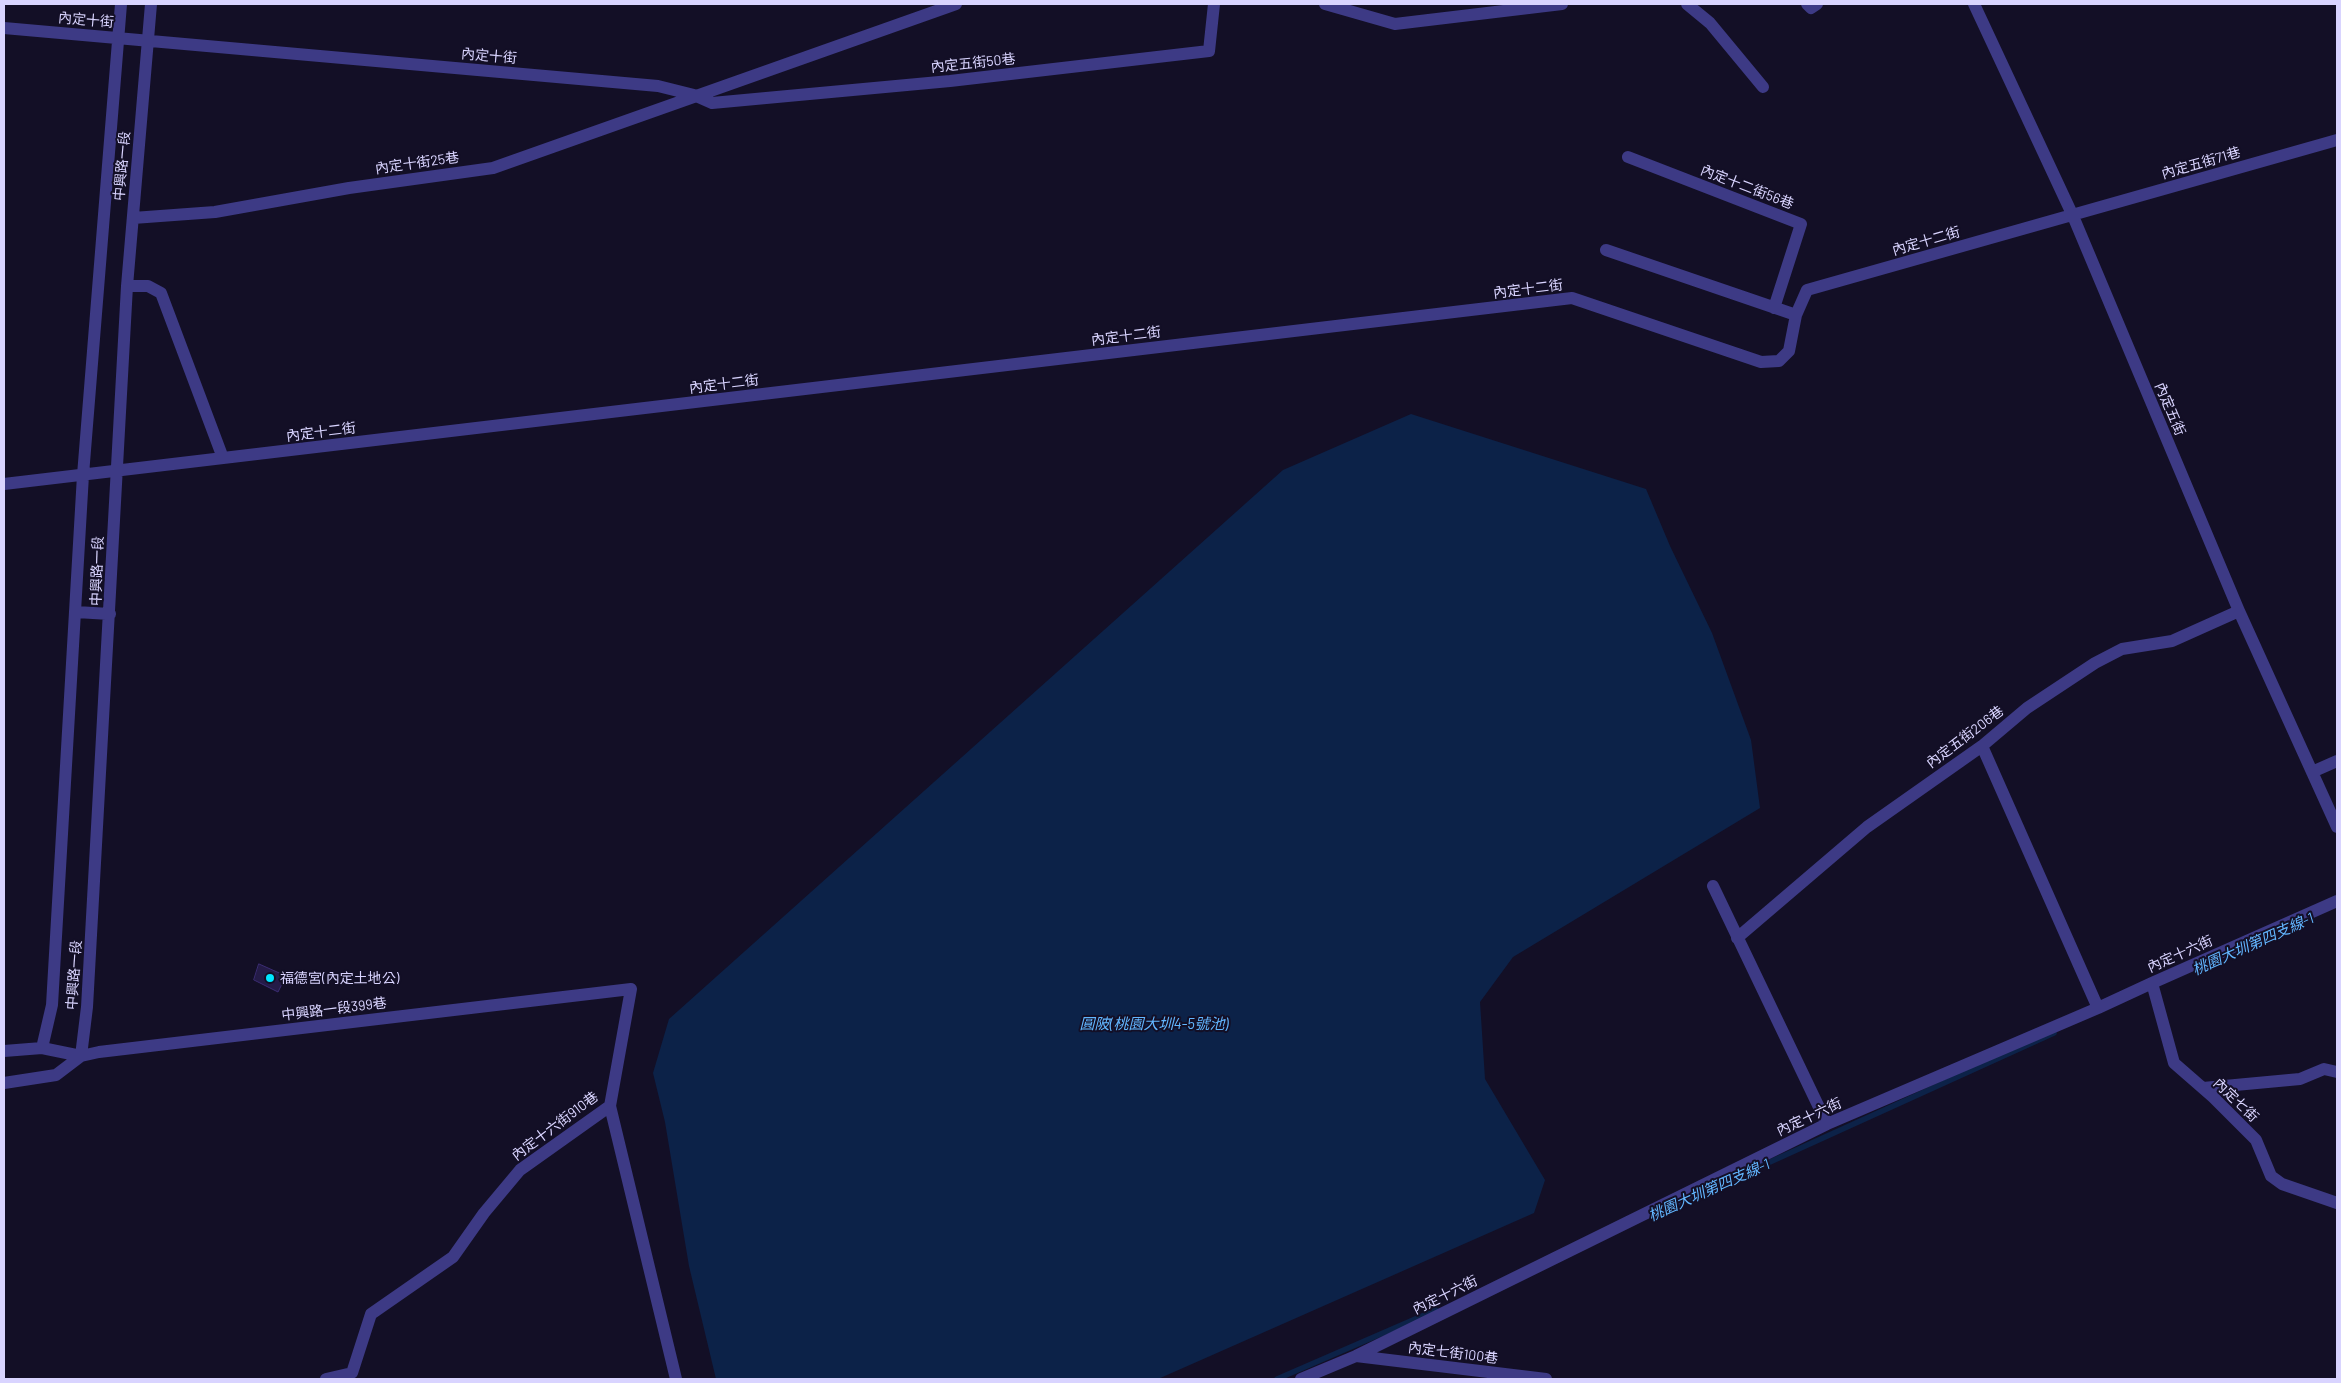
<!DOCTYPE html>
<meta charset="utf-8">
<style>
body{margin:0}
#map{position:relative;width:2341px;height:1383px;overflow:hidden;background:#130f26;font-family:Barlow,sans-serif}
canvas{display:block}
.frame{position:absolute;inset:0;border:5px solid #d9d4ff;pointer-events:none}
</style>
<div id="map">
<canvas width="2341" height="1383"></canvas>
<div class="frame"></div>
</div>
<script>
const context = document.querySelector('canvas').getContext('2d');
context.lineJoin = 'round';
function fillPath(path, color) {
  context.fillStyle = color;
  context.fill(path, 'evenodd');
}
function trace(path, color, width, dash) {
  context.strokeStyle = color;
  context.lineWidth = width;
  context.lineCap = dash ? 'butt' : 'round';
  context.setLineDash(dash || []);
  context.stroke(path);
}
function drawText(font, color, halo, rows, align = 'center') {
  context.font = font + ' Barlow,"Noto Sans TC",sans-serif';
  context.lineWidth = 4;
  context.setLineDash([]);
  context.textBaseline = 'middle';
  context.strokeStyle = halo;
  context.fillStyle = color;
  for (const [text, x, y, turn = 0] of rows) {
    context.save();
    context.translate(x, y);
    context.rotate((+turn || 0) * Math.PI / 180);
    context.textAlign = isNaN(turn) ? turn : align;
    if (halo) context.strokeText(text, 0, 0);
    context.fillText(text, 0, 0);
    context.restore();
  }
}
fillPath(new Path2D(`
 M1411,414L1646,489L1670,546L1712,633L1751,740L1760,808L1513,957L1480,1002L1485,1079L1545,1180L1534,1213L1158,1379H716L689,1266L665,1122L653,1073L669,1019L1283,470Z`), '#0c2248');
trace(new Path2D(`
 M1671,1207L2054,1033
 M1277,1379L1436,1310`), '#0c2248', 5.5);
const building = new Path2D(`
 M259,964L286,976L278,992L254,980Z`);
fillPath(building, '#241b47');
trace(building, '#3b2d73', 1);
trace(new Path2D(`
 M1325,4L1395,24L1562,4
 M1687,4L1710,23L1763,87
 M1807,4L1811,8L1817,4
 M1974,4L2073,216L2239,611L2337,827
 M4,28L658,86L694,95L712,103L950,81L1209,51L1214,4
 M1628,157L1801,224L1774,308
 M133,218L215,212L349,188L493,168L956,4
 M1606,250L1796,315
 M127,286H148L161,293L223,458
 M4,484L1572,298L1761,362L1779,361L1789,351L1796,315L1807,290L2337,140
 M76,612L110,614
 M1982,746L2098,1008
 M2312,772L2337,761
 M1713,886L1827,1124
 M1737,938L1867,827L1982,746L2027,708L2095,663L2122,649L2172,641L2239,611
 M2152,983L2174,1063L2213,1097L2256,1140L2271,1176L2282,1184L2337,1203
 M42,1048L81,1056L99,1052L631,989L610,1106L520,1170L484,1213L453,1257L371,1314L352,1373L326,1379
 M4,1051L42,1048L52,1005L83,475L121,4
 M4,1083L56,1075L81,1056L87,1007L127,286L151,4
 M2203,1088L2300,1079L2324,1069L2337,1072
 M610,1106L676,1379
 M1356,1356L1546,1379
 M1301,1379L1356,1356L1827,1124L2098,1008L2152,983L2337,901`), '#3d3a85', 12);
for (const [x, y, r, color] of [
 [270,978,5,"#00e5ff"]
]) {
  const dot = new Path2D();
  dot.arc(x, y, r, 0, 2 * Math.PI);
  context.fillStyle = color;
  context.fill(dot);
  trace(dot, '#130f26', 2);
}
drawText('14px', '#d9d4ff', '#130f26', [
 ["內定十街",86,20,5],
 ["內定十街",489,56,5],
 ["內定五街50巷",973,63,-6],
 ["內定十街25巷",417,163,-8],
 ["內定五街71巷",2201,163,-16],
 ["中興路一段",122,166,-85],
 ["內定十二街56巷",1747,187,21],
 ["內定十二街",1926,241,-16],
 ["內定十二街",1528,289,-7],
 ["內定十二街",1126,336,-7],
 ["內定十二街",724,384,-7],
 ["內定五街",2170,409,67],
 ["內定十二街",321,432,-7],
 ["中興路一段",97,571,-88],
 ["內定五街206巷",1965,737,-37],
 ["內定十六街",2180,954,-24],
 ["中興路一段",74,975,-86],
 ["中興路一段399巷",334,1009,-7],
 ["內定七街",2236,1100,44],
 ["內定十六街",1809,1117,-25],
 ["內定十六街910巷",555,1126,-37],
 ["內定十六街",1445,1295,-26],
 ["內定七街100巷",1453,1353,7]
]);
drawText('14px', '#d9d4ff', '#130f26', [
 ["福德宮(內定土地公)",280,978]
], 'left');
drawText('italic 15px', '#62b6ff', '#130f26', [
 ["桃園大圳第四支線-1",2253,944,-24],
 ["圓陂(桃園大圳4-5號池)",1154,1024],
 ["桃園大圳第四支線-1",1709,1190,-24]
]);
</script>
